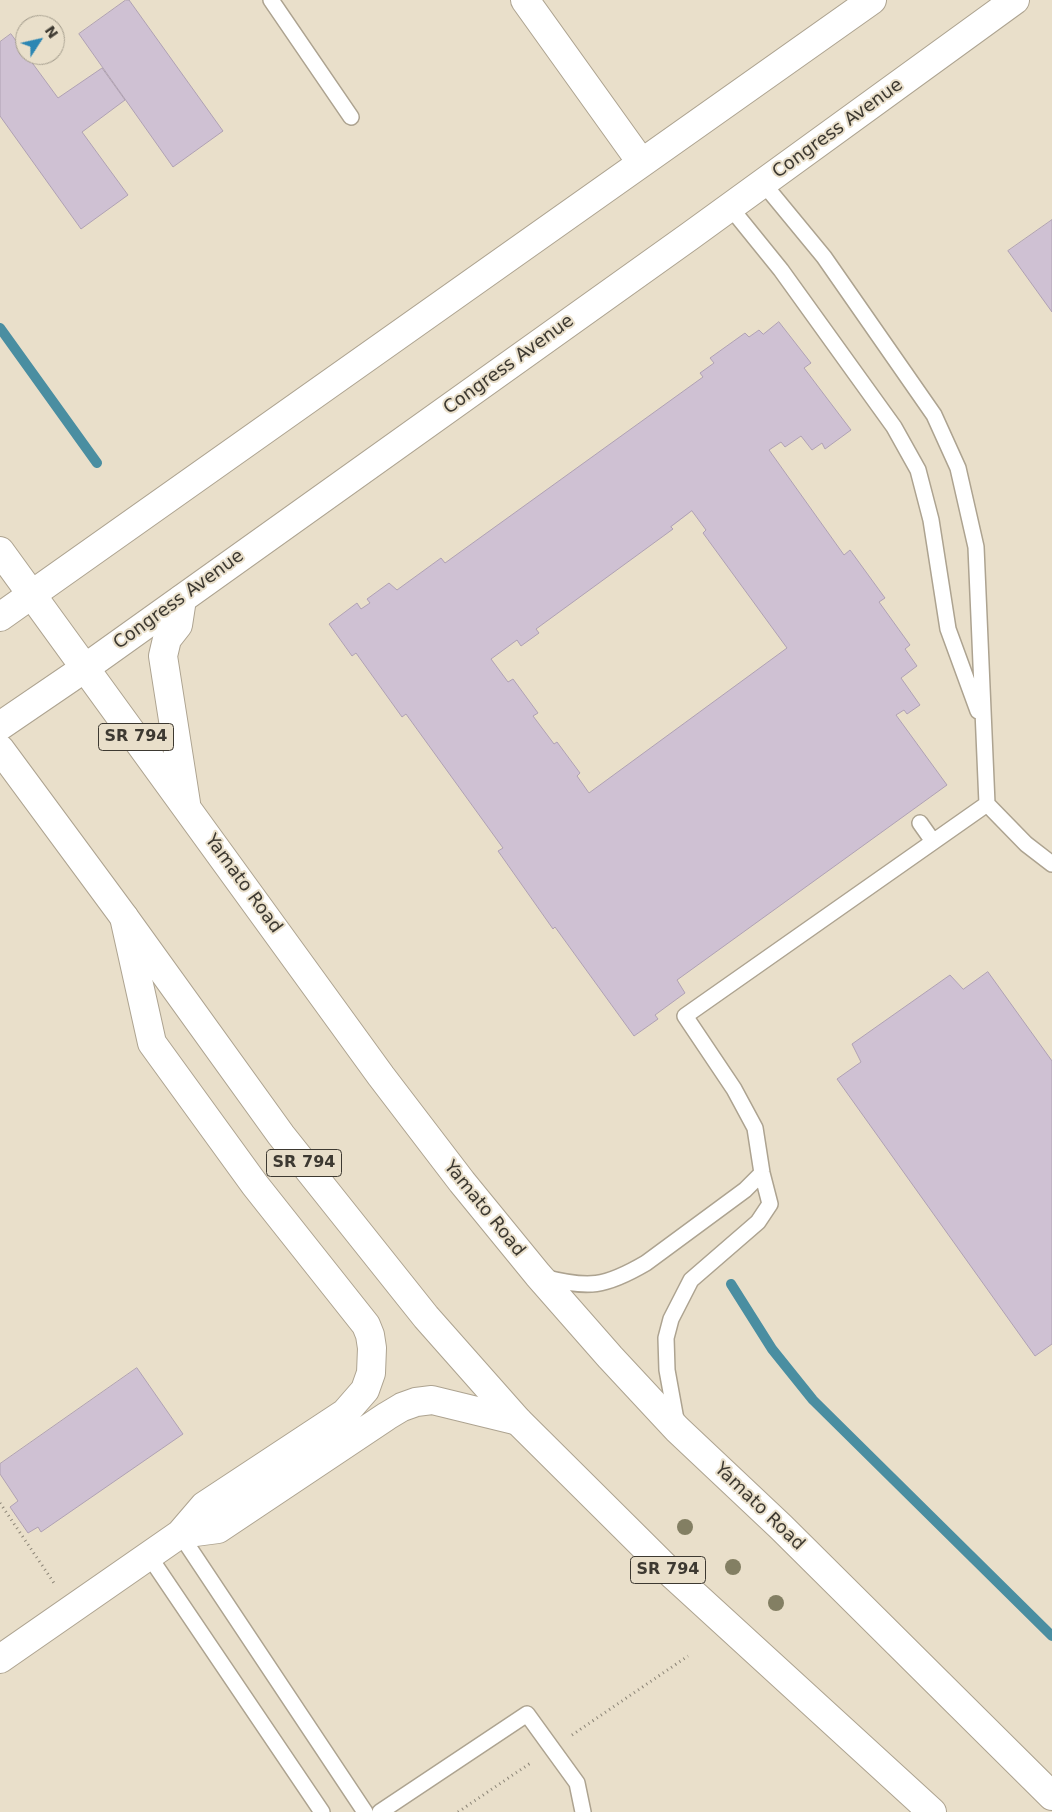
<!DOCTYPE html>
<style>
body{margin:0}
#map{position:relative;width:1052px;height:1812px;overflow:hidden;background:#e9dfca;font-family:"DejaVu Sans",sans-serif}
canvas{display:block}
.north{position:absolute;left:15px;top:15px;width:50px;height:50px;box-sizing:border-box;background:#e9dfca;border:1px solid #a49d8d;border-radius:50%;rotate:55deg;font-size:14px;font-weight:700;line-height:20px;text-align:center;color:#3d3931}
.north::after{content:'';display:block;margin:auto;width:18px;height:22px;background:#2b86b3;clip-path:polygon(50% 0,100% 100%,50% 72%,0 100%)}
</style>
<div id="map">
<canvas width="1052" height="1812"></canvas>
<div class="north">N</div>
</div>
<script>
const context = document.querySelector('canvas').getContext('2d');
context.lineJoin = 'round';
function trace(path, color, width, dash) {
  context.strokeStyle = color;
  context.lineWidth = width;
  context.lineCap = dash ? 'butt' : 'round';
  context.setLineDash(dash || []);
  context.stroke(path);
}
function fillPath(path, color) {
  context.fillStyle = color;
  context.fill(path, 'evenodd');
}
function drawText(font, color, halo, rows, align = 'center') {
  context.font = font + ' "DejaVu Sans",sans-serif';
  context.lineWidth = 4;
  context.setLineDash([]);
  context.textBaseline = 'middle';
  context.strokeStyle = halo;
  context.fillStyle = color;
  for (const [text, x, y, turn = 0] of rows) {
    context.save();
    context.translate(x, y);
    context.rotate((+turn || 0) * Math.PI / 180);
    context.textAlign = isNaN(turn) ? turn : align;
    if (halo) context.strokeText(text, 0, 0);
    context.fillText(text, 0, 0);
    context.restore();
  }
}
trace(new Path2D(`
 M0,328L97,463
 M731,1284L772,1349L813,1400L1052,1636`), '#4a8ea1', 10);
const building = new Path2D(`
 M126,0H129L223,131L173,167L79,34Z
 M11,34L58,98L102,68L125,100L82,132L128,195L81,229L0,116V42Z
 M1052,220V312L1008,251Z
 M779,322L811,363L804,368L851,430L825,449L822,443L812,450L801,436L785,447L781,442L769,450L844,555L850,550L885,598L879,602L910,645L905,649L917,666L901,678L920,705L907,714L904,710L896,715L947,785L677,980L685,993L655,1015L658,1019L634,1036L555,927L553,929L498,851L503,848L406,714L402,717L356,653L352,656L329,624L357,603L361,609L370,603L367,599L389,583L397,590L441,558L445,563L703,377L700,373L714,363L710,358L745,333L749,337L759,330L763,334ZM692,511L706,530L703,533L787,648L589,793L577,776L580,773L557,742L554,744L533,716L538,713L513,679L508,682L491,659L517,640L521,646L539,633L536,629L673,529L671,527Z
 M988,972L1052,1061V1344L1035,1356L837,1079L861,1062L852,1044L950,975L963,989Z
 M137,1368L183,1434L41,1532L38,1527L28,1533L10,1507L18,1501L0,1474V1464Z`);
fillPath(building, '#cfc1d3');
trace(building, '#afa1b3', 1);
const lane = new Path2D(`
 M271,0L351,117
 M763,183L824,257L934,415L958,468L976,547L987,804L1026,844L1052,864
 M730,207L781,270L894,427L918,470L931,520L948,629L978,711
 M920,823L932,840
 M543,1277C589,1289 605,1287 646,1263L745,1190L762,1173
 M677,1425L667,1370L666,1338L671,1319L691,1280L758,1222L770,1204L762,1173L755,1128L734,1089L685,1016L987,804
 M180,1534L365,1812
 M149,1556L322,1812
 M380,1812L527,1714L577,1783L583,1812`);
const street = new Path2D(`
 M525,0L641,162
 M180,1534L218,1529L387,1416L402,1407L416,1402L432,1400L518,1421
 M0,1659L180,1534L204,1506L345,1413L365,1390L371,1373L372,1348L370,1335L366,1325L255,1185L152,1043L124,917`);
const secondary = new Path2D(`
 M0,617L872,0
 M0,726L85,668L690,236L1015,0`);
const primary = new Path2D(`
 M0,551L381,1076L462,1182L538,1275L610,1357L677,1429L781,1527L1052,1796
 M182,599L178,625L167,639L163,656L186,803
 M0,749L124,917L281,1135L426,1317L518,1421L674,1576L932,1812`);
trace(lane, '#ada390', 18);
trace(street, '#ada390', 30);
trace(secondary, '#ada390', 30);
trace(primary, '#ada390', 30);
trace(new Path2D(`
 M0,1503L54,1583
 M572,1735L688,1656
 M458,1812L532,1762`), '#8b8476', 3, [1, 4]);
trace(lane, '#fff', 15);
trace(street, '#fff', 28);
trace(secondary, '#fff', 28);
trace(primary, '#fff', 28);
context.fillStyle = '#837f63';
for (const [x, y] of [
 [685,1527],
 [733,1567],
 [776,1603]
]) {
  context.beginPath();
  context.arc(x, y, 8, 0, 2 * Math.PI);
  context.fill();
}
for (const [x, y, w] of [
 [136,737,75],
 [304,1163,75],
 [668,1570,75]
]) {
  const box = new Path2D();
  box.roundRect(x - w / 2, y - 13.5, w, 27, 4);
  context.fillStyle = '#e9dfca';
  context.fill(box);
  trace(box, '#3d3931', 1);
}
drawText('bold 16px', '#3d3931', null, [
 ["SR 794",136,737],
 ["SR 794",304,1163],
 ["SR 794",668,1570]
]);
drawText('18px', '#3d3931', '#e9dfca', [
 ["Congress Avenue",838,129,-36],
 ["Congress Avenue",509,365,-36],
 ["Congress Avenue",179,600,-36],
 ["Yamato Road",243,884,54],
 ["Yamato Road",484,1209,51],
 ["Yamato Road",759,1507,44]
]);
</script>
